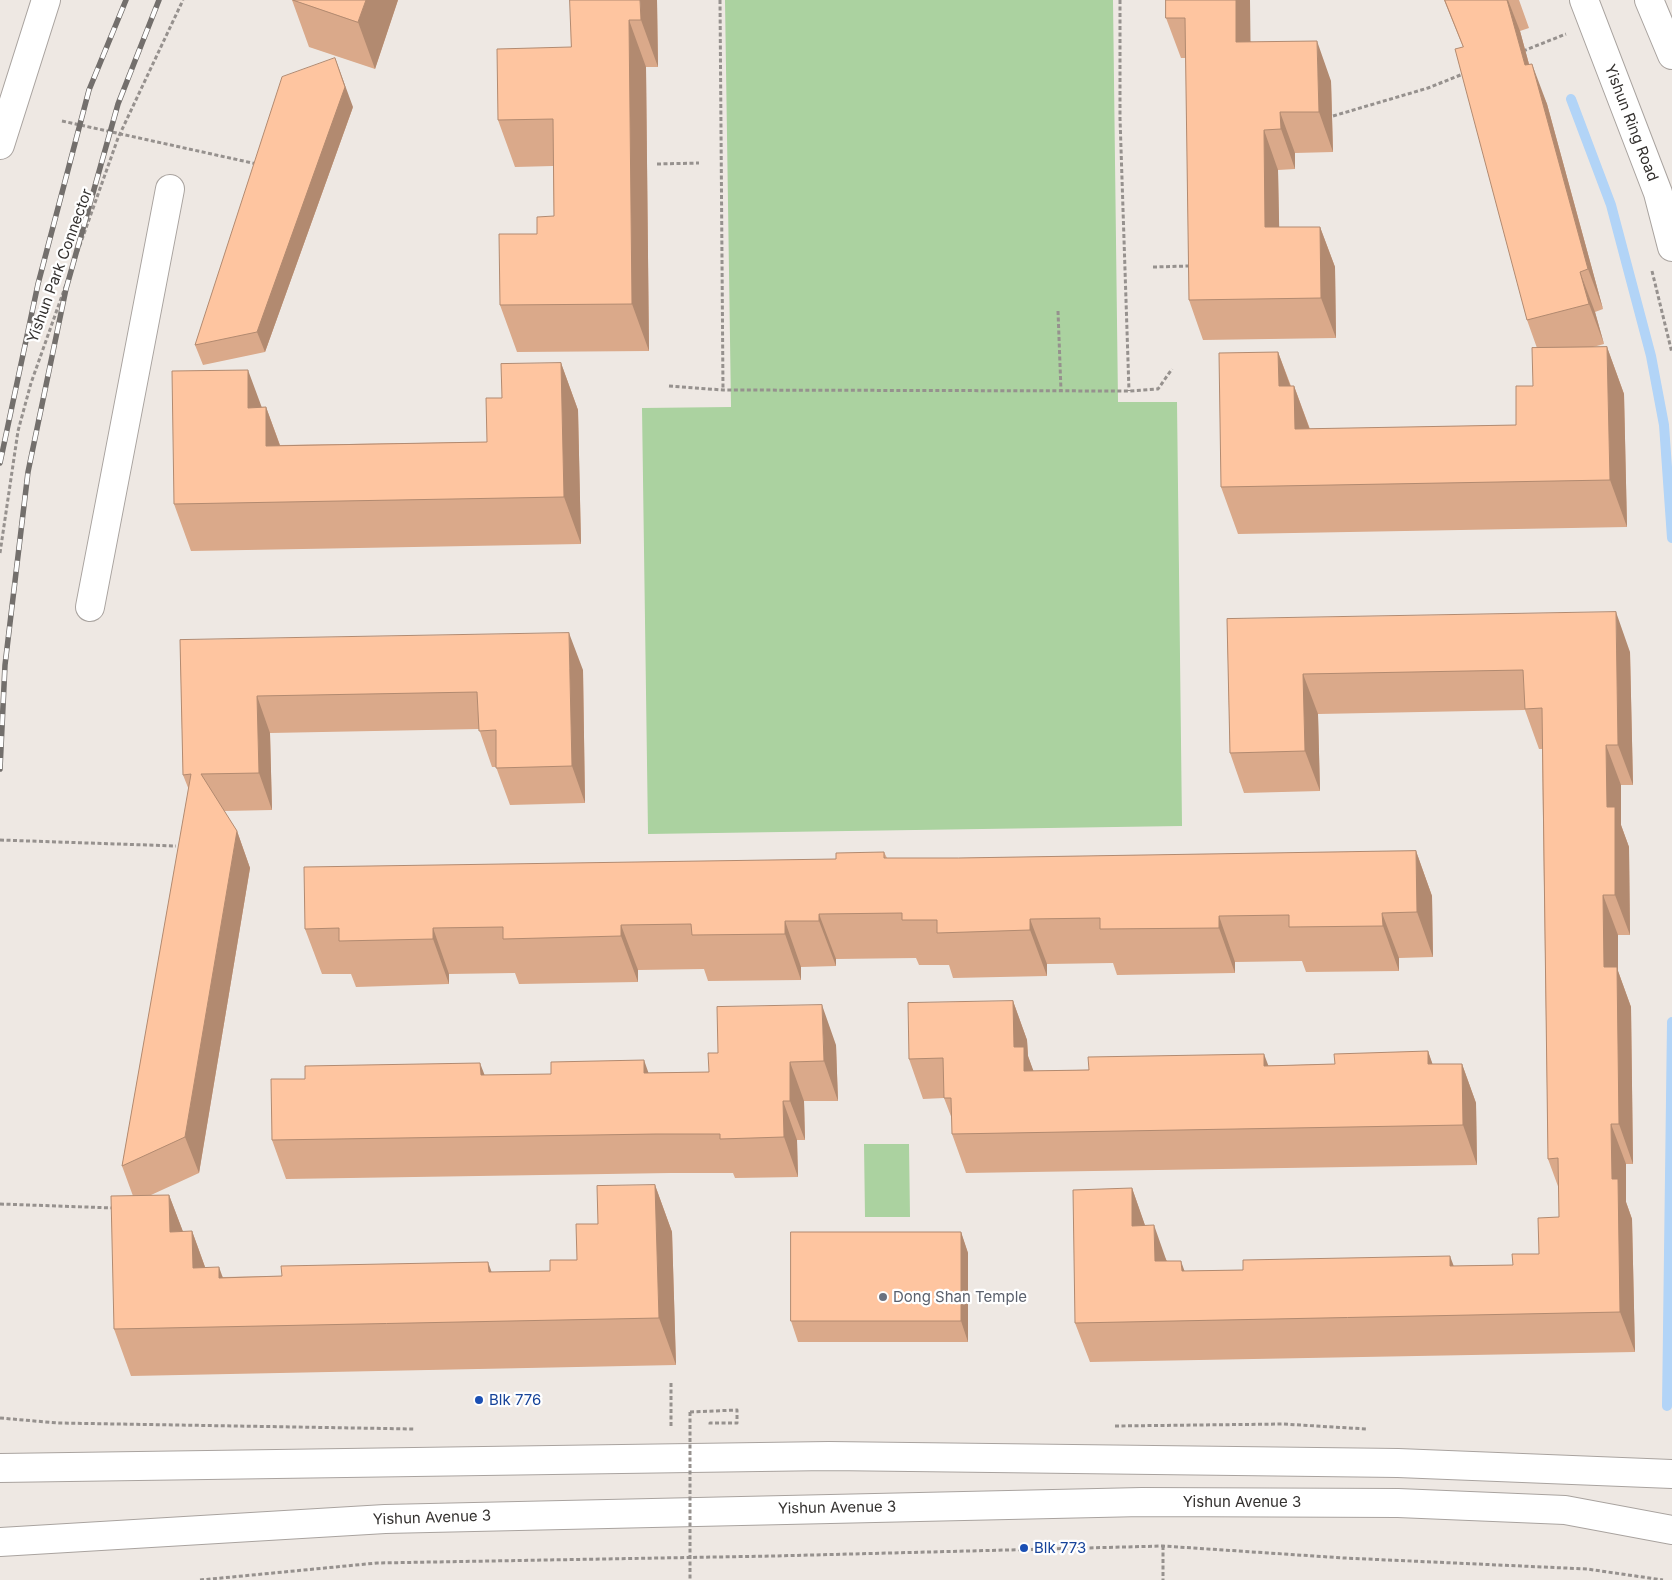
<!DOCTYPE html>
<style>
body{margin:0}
canvas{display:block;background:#eee8e3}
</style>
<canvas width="1672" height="1580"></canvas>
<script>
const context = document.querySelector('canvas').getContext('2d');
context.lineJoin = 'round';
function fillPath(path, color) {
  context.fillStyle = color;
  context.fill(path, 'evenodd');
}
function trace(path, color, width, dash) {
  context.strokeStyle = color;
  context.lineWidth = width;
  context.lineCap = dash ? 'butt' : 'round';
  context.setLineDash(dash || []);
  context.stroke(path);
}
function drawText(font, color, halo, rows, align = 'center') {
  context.font = font + ' Inter,sans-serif';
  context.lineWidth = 4.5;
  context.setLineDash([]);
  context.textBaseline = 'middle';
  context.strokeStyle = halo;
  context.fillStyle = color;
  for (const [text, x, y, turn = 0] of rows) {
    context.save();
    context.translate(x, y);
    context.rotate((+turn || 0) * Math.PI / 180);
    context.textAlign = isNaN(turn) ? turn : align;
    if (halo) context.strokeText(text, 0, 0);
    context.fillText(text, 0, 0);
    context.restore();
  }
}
fillPath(new Path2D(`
 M725,0H1113L1118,402H1177L1182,826L648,834L642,408L731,407Z
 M864,1144H909L910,1217H865Z`), '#abd2a0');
trace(new Path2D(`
 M1571,99L1611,205L1651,356L1664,425L1672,538
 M1667,1406L1672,1022`), '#b2d4f7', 10);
const minor = new Path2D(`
 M90,607L170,189`);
const major = new Path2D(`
 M1584,0L1658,193L1672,247
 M1649,0L1672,55
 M0,145L46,0
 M0,1468L829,1456L1398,1463L1672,1474
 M0,1542L385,1519L1142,1502L1398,1503L1565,1510L1672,1530`);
trace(minor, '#a9a39f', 30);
trace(major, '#a9a39f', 30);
trace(new Path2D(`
 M720,0L723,390
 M1120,0V118L1129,391
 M1523,51L1566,34
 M1333,116L1428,88L1463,74
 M62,121L257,164
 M657,164L699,163
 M1153,267L1190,266
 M1652,271L1672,353
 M1058,311L1061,391
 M669,386L723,390L1129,391L1158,389L1172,369
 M0,553L18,431L31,383L118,138L183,0
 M0,840L176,846
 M0,1204L114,1208
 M671,1383V1427
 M690,1412L737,1410V1423H710V1427
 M0,1418L58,1423L414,1429
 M1115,1426L1283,1424L1366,1429
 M1163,1546V1580
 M200,1580L377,1563L773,1556L1163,1546L1344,1558L1587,1569L1663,1580`), '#96918e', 3, [4, 2.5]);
trace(minor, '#fff', 28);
trace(major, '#fff', 28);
const rail = new Path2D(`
 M0,463L38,284L89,90L126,0
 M0,769L5,665L28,472L66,289L118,104L159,0`);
trace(rail, '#736f6c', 5.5);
trace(rail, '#fff', 4, [11]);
trace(new Path2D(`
 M690,1412V1580`), '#96918e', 3, [4, 2.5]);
fillPath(new Path2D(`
 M292,0H398L375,69L309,47Z
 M657,0L658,67H646L649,351L517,352L500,305L537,234L554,216L553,166L515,167L498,120L571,47Z
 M1250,0V41L1331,81L1333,152L1295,153V169L1278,170L1279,227H1320L1335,267L1336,338L1203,340L1189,300L1186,58H1181L1166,18Z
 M1444,0H1519L1529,28L1520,31L1529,64L1547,104L1603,309L1595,312L1604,344L1593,347H1607L1624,394L1627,527L1238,534L1221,487L1278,352L1291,386H1294L1310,429L1516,425L1533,386L1537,348L1527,320L1463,47Z
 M353,107L265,352L203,365L195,345Z
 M561,363L578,410L581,544L191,551L174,504L261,407H266L280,445L487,442L502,398Z
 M1227,619L1630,652L1633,785H1621V825L1629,847L1630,935H1618V971L1631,1007L1633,1164H1626V1202L1632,1219L1635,1352L1090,1362L1075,1323L1132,1188L1145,1226L1167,1261L1185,1271L1513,1265L1539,1254L1559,1217V1189L1548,1159L1542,749H1539L1525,710L1318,714L1320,791L1244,793L1230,753Z
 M180,640L583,670L585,803L510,805L496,767H492L479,729L270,733L272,810L224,811L237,831L250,868L199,1173L151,1195H169L183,1232L192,1231L205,1267L223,1277L550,1271L577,1260L598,1224L655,1185L672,1232L676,1365L131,1376L114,1329L133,1196L122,1166L189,790L183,775Z
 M1416,851L1432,896L1433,957L1399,958V971L1306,972L1302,961L1235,962V973L1117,975L1113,963L1047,964V976L953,978L949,965H919L916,958L836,959V966L801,967V980L708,981L704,969L638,970V982L519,984L515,973L449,974V984L356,987L351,974H322L305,929L836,859L884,852L887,858H958Z
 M1013,1001L1027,1040L1028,1056L1033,1071L1335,1064L1428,1051L1432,1064H1462L1476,1103L1477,1165L966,1173L952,1134V1119L944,1098L923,1099L909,1059Z
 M836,1045L838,1101H804L805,1140H797L798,1177L735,1178L733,1173H671L286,1179L272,1140L485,1075L709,1072L718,1053Z
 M961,1232L968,1253V1342H798L791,1321Z`), '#daa98a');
fillPath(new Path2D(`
 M366,0H398L375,69L358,22Z
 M640,0H657L658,67L641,20Z
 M1236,0H1250L1251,82L1236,42Z
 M1507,0H1508L1520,31L1540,105L1525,65Z
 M629,20L646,67L649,351L632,304Z
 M1317,41L1331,81L1333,152L1319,112Z
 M335,58L353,107L265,352L257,332Z
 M1532,64L1547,104L1603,309L1588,269Z
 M1280,112L1295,153V169L1281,129Z
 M1264,130L1278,170L1280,267L1265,227Z
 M1320,227L1335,267L1336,338L1321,298Z
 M1580,272L1595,312L1604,344L1589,304Z
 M1607,347L1624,394L1627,527L1610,480Z
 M1278,352L1294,396V386L1311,433L1312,476L1279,386Z
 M561,363L578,410L581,544L564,497Z
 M248,370L265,416L248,408Z
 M266,407L283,454L266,446Z
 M1616,612L1630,652L1633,785L1618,745Z
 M569,633L583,670L585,803L572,766Z
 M1303,674L1318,714L1320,791L1305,751Z
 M257,696L270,733L272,810L259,773Z
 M1606,745L1621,785V825L1629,847L1630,935L1615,895L1607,807Z
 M237,831L250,868L199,1173L185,1137Z
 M1416,851L1432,896L1433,957L1417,912Z
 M1603,895L1618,935V971L1631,1007L1633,1164L1619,1124L1604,967Z
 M1382,913L1399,958V971L1383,926Z
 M819,914L836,959V966L819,921Z
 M1219,916L1235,962V973L1219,928Z
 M1030,919L1047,964V976L1030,930Z
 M785,921L801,967V980L785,934Z
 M621,925L638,970V982L621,936Z
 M433,928L449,974V984L433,939Z
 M1013,1001L1027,1040L1028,1056L1039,1086V1110L1014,1047Z
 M822,1005L836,1045L838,1101L824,1061Z
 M1428,1051L1442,1091L1428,1064Z
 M1264,1054L1279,1094L1264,1066Z
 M644,1060L658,1100L644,1073Z
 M790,1062L804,1101L805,1140L790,1101Z
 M480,1063L495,1102L481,1075Z
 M1462,1064L1476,1103L1477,1165L1463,1125Z
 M783,1101L797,1140L798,1177L784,1137Z
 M1611,1124L1626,1164V1202L1632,1219L1635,1352L1620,1312L1612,1179Z
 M655,1185L672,1232L676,1365L659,1318Z
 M1132,1188L1146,1228L1132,1226Z
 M169,1195L187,1242L170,1232Z
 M1154,1225L1168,1265L1155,1261Z
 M192,1231L209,1278L193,1268Z
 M961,1232L968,1253V1342L961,1321Z
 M1450,1256L1465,1296L1450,1266Z
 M1181,1261L1195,1301L1182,1271Z
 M488,1262L505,1309L489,1272Z
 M219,1267L236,1314L219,1278Z`), '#b28a70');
const building = new Path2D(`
 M293,0H366L358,22Z
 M570,0H640L641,20H629L632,304L500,305L499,234H537V217L554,216L553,119L498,120L497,49L571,47Z
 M1166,0H1236V42L1317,41L1319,112H1280L1281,129L1264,130L1265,227H1320L1321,298L1189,300L1185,18H1166Z
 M1445,0H1507L1525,65L1532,64L1588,269L1580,272L1589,304L1527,320L1455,49L1463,47Z
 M335,58L345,87L257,332L195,345L282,77Z
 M1607,347L1610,480L1221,487L1219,353L1278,352L1279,386H1294L1295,429L1516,425V386H1533L1532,348Z
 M561,363L564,497L174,504L172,371L248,370V408L266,407V446L487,442L486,398H502L501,364Z
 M1616,612L1618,745H1606L1607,807H1615V895H1603L1604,967H1617L1619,1124H1611L1612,1179H1618L1620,1312L1075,1323L1073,1190L1132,1188V1226L1154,1225L1155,1261H1181L1182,1271L1243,1270V1260L1450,1256V1266L1513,1265L1512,1254H1539L1538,1218L1559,1217L1558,1158L1548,1159L1542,708L1525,709L1523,670L1303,674L1305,751L1230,753L1227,619Z
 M569,633L572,766L496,768V730L479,731L477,692L257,696L259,773L201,774L237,831L185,1137L122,1166L191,774L183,775L180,640Z
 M1416,851L1417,912L1382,913L1383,926L1289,927V915L1219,916V928L1100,929V918L1030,919V930L937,933V920H902V913L819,914V921H785V934L692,935L691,924L621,925V936L503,939V927L433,928V939L339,941V928L305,929L304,867L836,859V853L884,852V858H958Z
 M1013,1001L1014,1047H1024V1071L1089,1070L1088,1057L1264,1054V1066L1335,1064L1334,1054L1428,1051V1064H1462L1463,1125L952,1134L951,1098H944L943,1058L909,1059L908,1003Z
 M822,1005L824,1061L790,1062V1101H783L784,1137L720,1139V1134H656L272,1140L271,1079H305V1066L480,1063L481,1075L551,1074V1062L644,1060V1073L709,1072L708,1053H718L717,1007Z
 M655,1185L659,1318L114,1329L111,1196L169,1195L170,1232L192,1231L193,1268L219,1267V1278L282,1276L281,1266L488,1262L489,1272L550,1271V1260H577L576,1224H598L597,1186Z
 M791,1232H961V1321H791Z`);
fillPath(building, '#fec5a0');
trace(building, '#b28a70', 1);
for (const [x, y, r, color] of [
 [883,1297,5,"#6b7280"],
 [479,1400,5,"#1a4fb4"],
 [1024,1548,5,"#1a4fb4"]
]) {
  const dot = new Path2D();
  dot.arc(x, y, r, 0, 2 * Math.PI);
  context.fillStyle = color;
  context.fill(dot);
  trace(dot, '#fff', 2);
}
drawText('15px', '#33302e', '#fff', [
 ["Yishun Ring Road",1631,123,69],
 ["Yishun Park Connector",60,266,-70],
 ["Yishun Avenue 3",1242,1502],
 ["Yishun Avenue 3",837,1508,-1],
 ["Yishun Avenue 3",432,1518,-2]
]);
drawText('15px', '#5b616d', '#fff', [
 ["Dong Shan Temple",893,1297]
], 'left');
drawText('15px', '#164399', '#fff', [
 ["Blk 776",489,1400],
 ["Blk 773",1034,1548]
], 'left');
</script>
